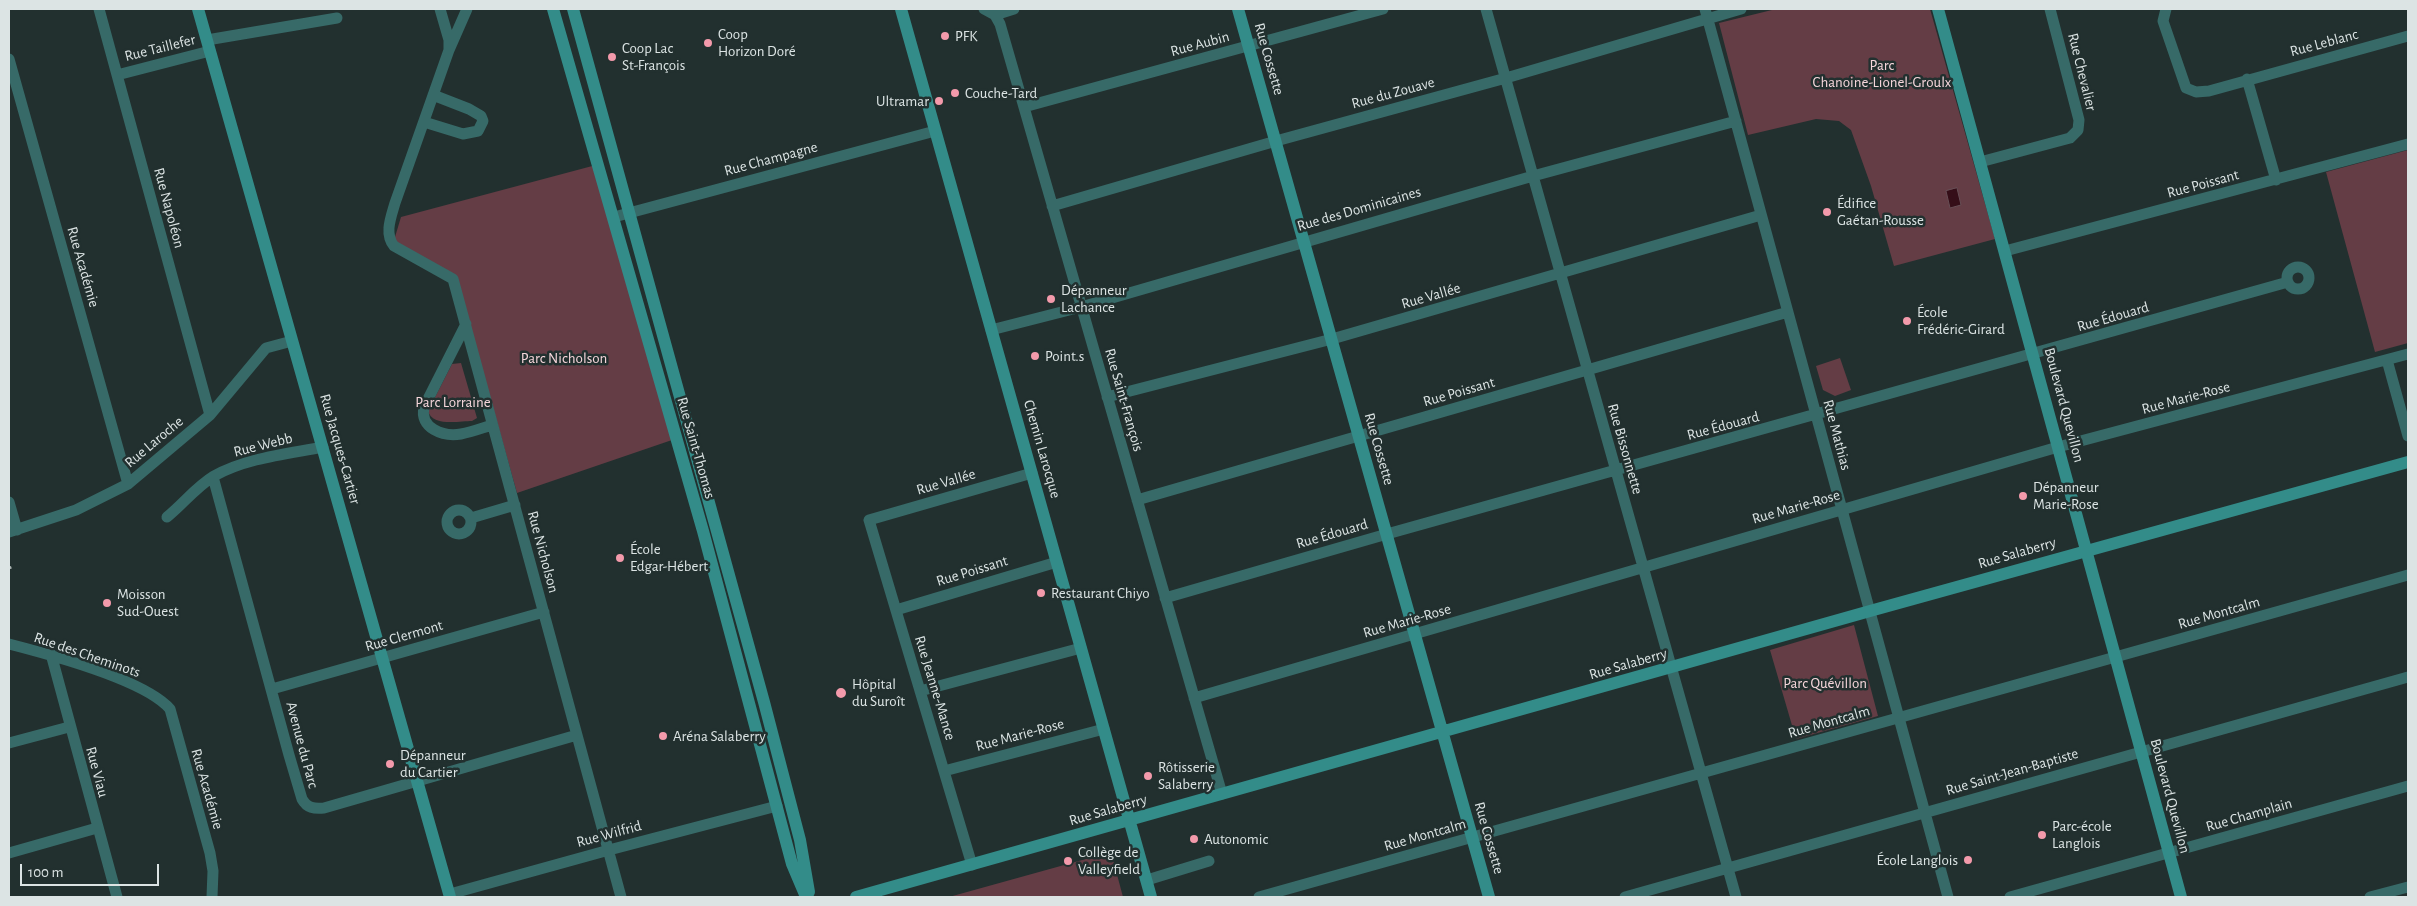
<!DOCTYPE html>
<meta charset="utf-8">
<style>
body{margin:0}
#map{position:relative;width:2417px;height:906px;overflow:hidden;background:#22302f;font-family:"Alegreya Sans",sans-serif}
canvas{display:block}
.frame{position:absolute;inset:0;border:10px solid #dce4e4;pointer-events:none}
.scale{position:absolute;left:20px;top:864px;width:139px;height:22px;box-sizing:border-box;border:2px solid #dce4e4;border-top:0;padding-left:6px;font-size:15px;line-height:18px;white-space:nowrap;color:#dce4e4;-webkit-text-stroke:4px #22302f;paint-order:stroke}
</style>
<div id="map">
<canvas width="2417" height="906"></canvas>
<div class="frame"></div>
<div class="scale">100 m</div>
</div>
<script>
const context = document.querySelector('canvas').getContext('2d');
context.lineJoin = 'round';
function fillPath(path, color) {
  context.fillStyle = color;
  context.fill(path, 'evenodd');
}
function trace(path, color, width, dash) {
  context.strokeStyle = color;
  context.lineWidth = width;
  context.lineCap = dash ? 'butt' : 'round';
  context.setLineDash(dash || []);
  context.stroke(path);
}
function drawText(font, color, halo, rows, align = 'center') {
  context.font = font + ' "Alegreya Sans",sans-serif';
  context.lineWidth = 5;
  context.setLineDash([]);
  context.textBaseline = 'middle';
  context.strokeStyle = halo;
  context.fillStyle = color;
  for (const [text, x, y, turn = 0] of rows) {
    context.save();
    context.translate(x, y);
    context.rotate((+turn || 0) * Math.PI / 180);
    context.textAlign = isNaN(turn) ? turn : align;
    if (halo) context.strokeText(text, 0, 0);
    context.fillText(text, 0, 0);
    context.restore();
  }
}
fillPath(new Path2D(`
 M1776,9H1930L1995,239L1894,266L1871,186L1851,130L1839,121L1816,119L1748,135L1719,23Z
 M2408,150V343L2375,352L2326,172Z
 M596,165L672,440L517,493L456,277L395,246V237L401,217Z
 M1840,358L1851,390L1835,396L1823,390L1816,366Z
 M461,363L477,418L472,421C460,421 432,427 428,411L452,364Z
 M1854,625L1878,716L1796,739L1770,650Z
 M1111,852L1123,897H949Z`), '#643d45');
const water = new Path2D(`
 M1957,188L1961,205L1950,208L1946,191Z`);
fillPath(water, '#350e18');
trace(water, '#674e55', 1);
trace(new Path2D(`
 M99,9L210,415
 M440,9L449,40V50L395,203C391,217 384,234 394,246L453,279L621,897
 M984,9L995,15L1014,9
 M1486,9L1736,897
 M1705,9L1948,897
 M2166,9L2163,21L2186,88L2196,92L2209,91L2408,36
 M995,15L1000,24L1222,794
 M207,40L337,18
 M449,50L467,9
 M9,59L128,484
 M117,75L210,51
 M2247,79L2276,180
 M1024,107L1383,9
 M424,122L463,134L478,131L483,121L481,116L469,109L433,95
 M1980,162L2070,138L2078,130L2079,120L2050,9
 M1052,206L1276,141L1506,78L1741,9
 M614,217L935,131
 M2005,251L2408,144
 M2287 278a11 11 0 1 1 22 0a11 11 0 1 1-22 0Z
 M466,324L424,407C419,428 443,437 461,434C472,432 482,428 492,425
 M991,330L1081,307L1533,176L1736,121
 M2387,360L2408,436
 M1107,397L1332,339L1761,215
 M213,477L289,755L302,799C307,808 314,809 324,808L577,735
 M1137,500L1788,312
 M9,502L17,530
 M447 522a12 12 0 1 1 24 0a12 12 0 1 1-24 0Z
 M167,517C183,504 196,487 214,476C246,458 287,454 323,447
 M471,518L515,505
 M9,532L76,510L128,484L210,415L266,348L292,341
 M1165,598L1387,534L2288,282
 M896,610L1057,562
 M9,644C48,654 145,680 170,709L210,853L213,871L212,897
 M51,654L117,897
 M272,689L544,612
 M920,691L1081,648
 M1194,698L2058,447L2408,354
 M9,743L69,727
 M944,771L1104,729
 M9,853L97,828
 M972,865L869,520L1032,473
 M1147,880L1209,861
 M450,894L609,850L777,806
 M1259,897L2408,575
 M1625,897L2408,677
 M2010,897L2408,786
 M2370,897L2408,887`), '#376a68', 11);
trace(new Path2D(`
 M198,9L450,897
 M553,9L703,531L792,864L806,897
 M573,9L764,702L800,840L809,892
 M901,9L1151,897
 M1238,9L1489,897
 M1938,9L2181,897
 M856,897L1870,611L2408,462`), '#338c89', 12);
trace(new Path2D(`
 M9,568L12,567`), '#acb6b5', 2.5, [2.5, 5]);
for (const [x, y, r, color] of [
 [945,36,5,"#f39aab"],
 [708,43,5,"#f39aab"],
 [612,57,5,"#f39aab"],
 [955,93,5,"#f39aab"],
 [939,101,5,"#f39aab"],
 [1827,212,5,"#f39aab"],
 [1051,299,5,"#f39aab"],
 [1907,321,5,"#f39aab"],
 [1035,356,5,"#f39aab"],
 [2023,496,5,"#f39aab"],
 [620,558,5,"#f39aab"],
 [1041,593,5,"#f39aab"],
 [107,603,5,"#f39aab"],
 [841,693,6,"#f39aab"],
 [663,736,5,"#f39aab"],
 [390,764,5,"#f39aab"],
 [1148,776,5,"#f39aab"],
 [2042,835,5,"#f39aab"],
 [1194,839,5,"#f39aab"],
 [1968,860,5,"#f39aab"],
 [1068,861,5,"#f39aab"]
]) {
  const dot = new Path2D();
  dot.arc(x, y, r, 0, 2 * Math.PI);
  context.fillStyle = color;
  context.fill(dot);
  trace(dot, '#22302f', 2);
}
drawText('15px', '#dce4e4', '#22302f', [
 ["Coop",718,34],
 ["Horizon Doré",718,51],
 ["PFK",955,36],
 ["Coop Lac",622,48],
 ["St-François",622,65],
 ["Couche-Tard",965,93],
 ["Ultramar",929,101,"right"],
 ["Édifice",1837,203],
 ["Gaétan-Rousse",1837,220],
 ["Dépanneur",1061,290],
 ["Lachance",1061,307],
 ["École",1917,312],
 ["Frédéric-Girard",1917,329],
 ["Point.s",1045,356],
 ["Dépanneur",2033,487],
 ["Marie-Rose",2033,504],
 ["École",630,549],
 ["Edgar-Hébert",630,566],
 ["Restaurant Chiyo",1051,593],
 ["Moisson",117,594],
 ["Sud-Ouest",117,611],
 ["Hôpital",852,684],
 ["du Suroît",852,701],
 ["Aréna Salaberry",673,736],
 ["Dépanneur",400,755],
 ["du Cartier",400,772],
 ["Rôtisserie",1158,767],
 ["Salaberry",1158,784],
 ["Parc-école",2052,826],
 ["Langlois",2052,843],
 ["Autonomic",1204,839],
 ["Collège de",1078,852],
 ["Valleyfield",1078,869],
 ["École Langlois",1958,860,"right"]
], 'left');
drawText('15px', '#dce4e4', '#22302f', [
 ["Rue Leblanc",2324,43,-15],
 ["Rue Aubin",1200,44,-15],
 ["Rue Taillefer",160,48,-14],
 ["Rue Cossette",1269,59,74],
 ["Rue Chevalier",2082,72,76],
 ["Rue du Zouave",1393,93,-15],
 ["Rue Champagne",771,159,-15],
 ["Rue Poissant",2203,184,-15],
 ["Rue Napoléon",169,208,75],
 ["Rue des Dominicaines",1359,209,-16],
 ["Rue Académie",83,267,74],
 ["Rue Vallée",1431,296,-16],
 ["Rue Édouard",2113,317,-16],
 ["Rue Poissant",1459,392,-16],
 ["Rue Marie-Rose",2186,398,-15],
 ["Rue Saint-François",1124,400,74],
 ["Boulevard Quevillon",2064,405,75],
 ["Rue Édouard",1723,426,-15],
 ["Rue Mathias",1837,435,75],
 ["Rue Laroche",154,442,-40],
 ["Rue Webb",263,445,-14],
 ["Rue Saint-Thomas",696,448,74],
 ["Rue Jacques-Cartier",340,449,74],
 ["Chemin Larocque",1042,449,74],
 ["Rue Cossette",1379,449,74],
 ["Rue Bissonnette",1625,449,74],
 ["Rue Vallée",946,482,-16],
 ["Rue Marie-Rose",1796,507,-16],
 ["Rue Édouard",1332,534,-16],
 ["Rue Nicholson",543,552,75],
 ["Rue Salaberry",2017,553,-16],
 ["Rue Poissant",972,571,-17],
 ["Rue Montcalm",2219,613,-16],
 ["Rue Marie-Rose",1407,621,-16],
 ["Rue Clermont",404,636,-16],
 ["Rue des Cheminots",87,655,19],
 ["Rue Salaberry",1628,664,-16],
 ["Rue Jeanne-Mance",935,688,73],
 ["Rue Montcalm",1829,722,-16],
 ["Rue Marie-Rose",1020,735,-15],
 ["Avenue du Parc",302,745,75],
 ["Rue Viau",97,772,75],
 ["Rue Saint-Jean-Baptiste",2012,772,-16],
 ["Rue Académie",207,789,74],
 ["Boulevard Quevillon",2170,796,75],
 ["Rue Salaberry",1108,810,-16],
 ["Rue Champlain",2249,815,-16],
 ["Rue Wilfrid",609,834,-15],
 ["Rue Montcalm",1425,835,-16],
 ["Rue Cossette",1489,838,74]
]);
drawText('15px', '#f6d6db', '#22302f', [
 ["Parc",1882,65],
 ["Chanoine-Lionel-Groulx",1882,82],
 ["Parc Nicholson",564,358],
 ["Parc Lorraine",453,402],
 ["Parc Quévillon",1825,683]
]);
</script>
